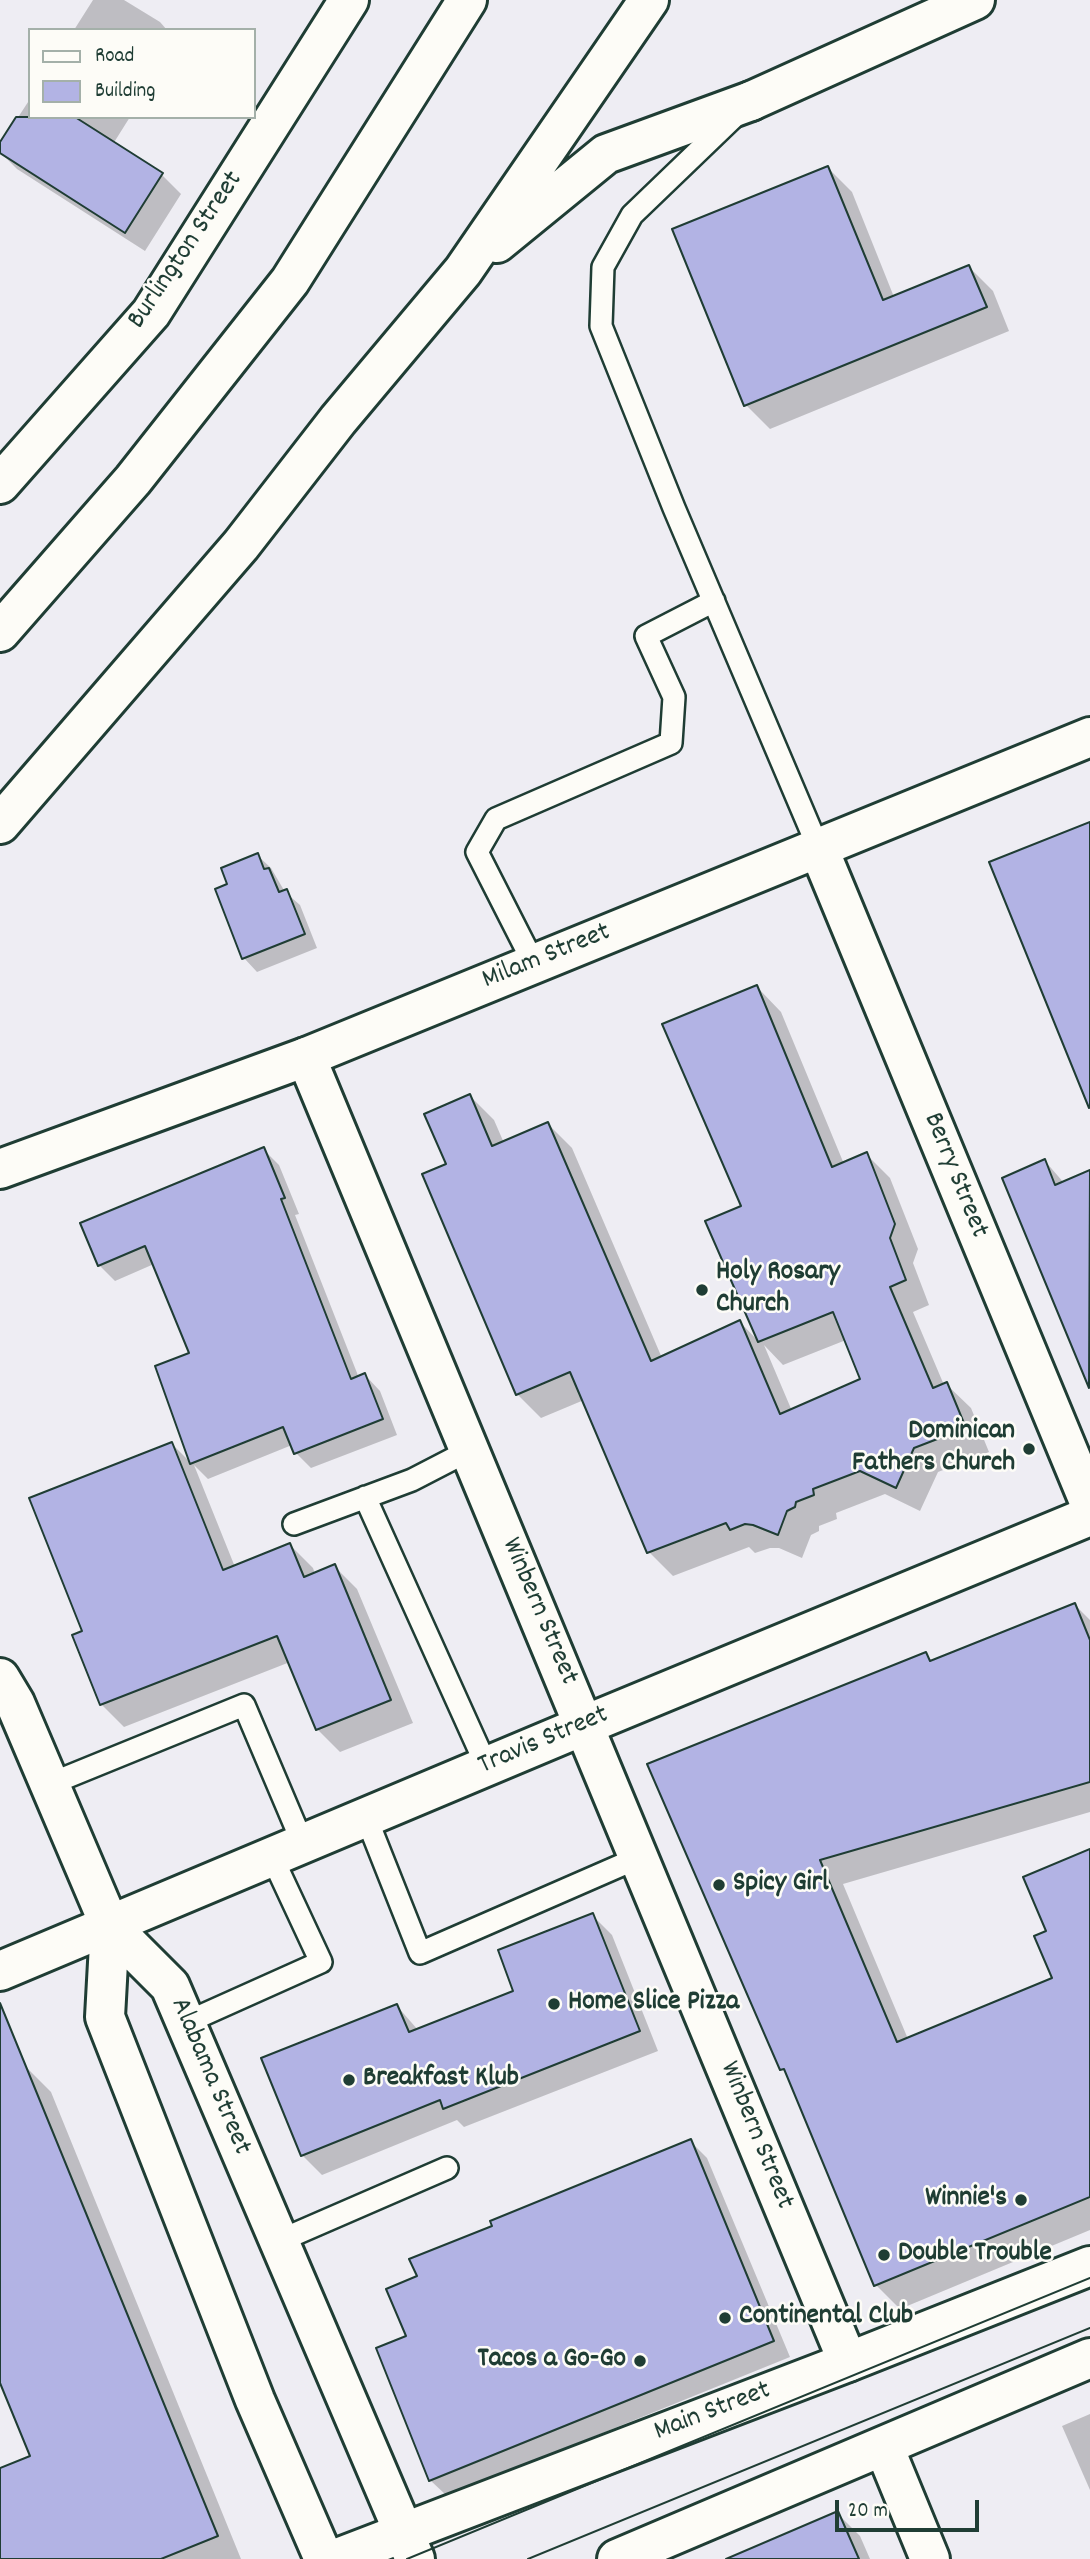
<!DOCTYPE html>
<style>
body{margin:0}
#map{position:relative;width:1090px;height:2559px;overflow:hidden;background:#eeedf3;font-family:Dekko,sans-serif}
canvas{display:block}
.legend{position:absolute;left:28px;top:28px;width:228px;height:91px;box-sizing:border-box;background:#fdfcf7;border:2px solid #a4b0a9;margin:0;padding:9px 12px;list-style:none;font-size:21px;color:#1f3d34}
.legend li{display:flex;align-items:center;gap:14px;height:35px}
.legend b{width:35px;border:2px solid #a4b0a9}
.scale{position:absolute;left:835px;top:2500px;width:144px;height:32px;box-sizing:border-box;border:4px solid #1f3d34;border-top:0;padding-left:9px;font-size:21px;line-height:24px;white-space:nowrap;color:#1f3d34;-webkit-text-stroke:5px #fdfcf7;paint-order:stroke}
</style>
<div id="map">
<canvas width="1090" height="2559"></canvas>
<ul class="legend">
<li><b style="height:9px;background:#fdfcf7"></b>Road</li>
<li><b style="height:19px;background:#b2b3e4"></b>Building</li>
</ul>
<div class="scale">20 m</div>
</div>
<script>
const context = document.querySelector('canvas').getContext('2d');
context.lineJoin = 'round';
function fillPath(path, color) {
  context.fillStyle = color;
  context.fill(path, 'evenodd');
}
function trace(path, color, width, dash) {
  context.strokeStyle = color;
  context.lineWidth = width;
  context.lineCap = dash ? 'butt' : 'round';
  context.setLineDash(dash || []);
  context.stroke(path);
}
function drawText(font, color, halo, rows, align = 'center') {
  context.font = font + ' Dekko,sans-serif';
  context.lineWidth = 5;
  context.setLineDash([]);
  context.textBaseline = 'middle';
  context.strokeStyle = halo;
  context.fillStyle = color;
  for (const [text, x, y, turn = 0] of rows) {
    context.save();
    context.translate(x, y);
    context.rotate((+turn || 0) * Math.PI / 180);
    context.textAlign = isNaN(turn) ? turn : align;
    if (halo) context.strokeText(text, 0, 0);
    context.fillText(text, 0, 0);
    context.restore();
  }
}
fillPath(new Path2D(`
 M93,0H124L160,22L167,30H74Z
 M30,99V117H130L113,144L162,175L181,194L145,251L17,169L0,152V145Z
 M828,168L852,192L894,297L969,267L993,291L1009,331L770,429L746,405Z
 M257,855L271,868L285,892L300,905L317,948L257,972L244,958L217,890L229,885Z
 M757,987L781,1012L844,1164L866,1154L890,1178L918,1249L913,1263L929,1305L913,1312L944,1385L946,1384L971,1408L989,1452L938,1472L920,1511L885,1494L836,1513L837,1519L819,1526V1531L811,1535L802,1558L779,1548H770L755,1553L749,1547L673,1576L649,1552L584,1400L541,1418L517,1394L448,1165L470,1096L494,1120L504,1143L548,1124L572,1148L662,1358L740,1322L759,1342L708,1221L743,1206ZM846,1340L862,1379L792,1411L764,1345L783,1365Z
 M264,1150L279,1165L299,1214L295,1215L359,1378L365,1375L380,1391L397,1435L311,1468L296,1453L292,1445L208,1479L194,1465L235,1567L290,1545L313,1568L315,1574L334,1566L357,1589L413,1723L340,1752L317,1729L290,1662L124,1727L101,1704L84,1632L172,1444L192,1464L157,1367L191,1354L154,1264L115,1281L99,1265Z
 M1045,1161L1064,1183L1090,1172V1385L1004,1178Z
 M1075,1605L1090,1620V1812L843,1884L908,2039L1054,1979L1048,1932L1090,1851V2138L1069,2147L1090,2199V2230L900,2309L876,2285L789,2076L782,2069L649,1765L925,1654L933,1662Z
 M592,1915L612,1935L658,2051L464,2127L457,2120L322,2175L302,2155L397,2006L418,2030L516,1992Z
 M27,2068L51,2092L241,2559H0V2470L32,2457L0,2379V2079Z
 M691,2142L707,2158L790,2357L447,2496L430,2480L408,2337L419,2277Z
 M1090,2414V2490L1062,2426Z
 M837,2513L860,2536L870,2559H730Z`), '#0003');
const building = new Path2D(`
 M16,117H75L163,173L125,233L0,153V142Z
 M828,166L883,300L969,265L987,307L744,406L672,229Z
 M1090,822V1107L1089,1108L989,862Z
 M258,853L264,869L269,868L279,892L287,889L305,934L242,959L215,889L227,884L221,868Z
 M757,985L832,1167L867,1152L895,1224L890,1238L906,1280L890,1287L933,1388L947,1382L966,1428L914,1448L896,1488L860,1471L813,1489L814,1495L796,1502L795,1507L787,1511L778,1535L753,1525L745,1524L730,1530L726,1523L647,1553L570,1372L516,1395L422,1174L446,1164L424,1114L470,1094L492,1146L548,1122L651,1361L740,1320L780,1414L860,1379L833,1312L758,1342L705,1221L741,1206L662,1024Z
 M264,1147L285,1198L281,1199L351,1379L365,1373L383,1419L294,1454L283,1427L190,1464L155,1366L189,1353L145,1246L98,1266L80,1223Z
 M1045,1159L1055,1185L1090,1170L1089,1388L1002,1178Z
 M172,1442L223,1570L290,1543L304,1577L335,1564L391,1700L316,1730L277,1636L100,1705L72,1635L82,1631L29,1498Z
 M1075,1603L1090,1640V1782L820,1860L897,2042L1052,1978L1034,1936L1046,1931L1023,1877L1090,1849V2197L874,2286L784,2069L780,2070L647,1764L926,1652L930,1661Z
 M593,1913L640,2031L443,2109L440,2100L301,2156L261,2058L397,2004L409,2032L513,1991L498,1950Z
 M0,2003L218,2536L161,2559H0V2468L30,2456L0,2383Z
 M691,2139L774,2341L429,2481L376,2348L406,2336L386,2289L417,2276L409,2259L492,2226L490,2221Z
 M838,2511L859,2559H726Z`);
fillPath(building, '#b2b3e4');
trace(building, '#1f3d34', 2);
const service = new Path2D(`
 M736,115L632,215L603,267L601,326L674,508L818,847
 M534,964L477,852L496,819L671,743L674,697L646,636L714,601
 M365,1497L487,1767
 M294,1524L412,1480L470,1450
 M50,1784L244,1705L303,1844
 M366,1817L420,1953L640,1857
 M185,2023L321,1962L272,1857
 M279,2241L447,2168`);
const minor = new Path2D(`
 M0,484L151,313L349,0
 M818,847L1090,1504
 M306,1057L848,2362
 M884,2447L930,2559`);
const tertiary = new Path2D(`
 M0,1678L15,1703L110,1926L170,1986L415,2559
 M110,1926L105,2017L255,2400L324,2559`);
const secondary = new Path2D(`
 M751,101L975,0
 M0,1169L306,1057L1090,737
 M0,1971L585,1725L1090,1516
 M335,2559L848,2362L1090,2266
 M617,2559L1090,2358`);
const motorway = new Path2D(`
 M497,243L606,154L751,101
 M0,632L133,480L290,281L467,0
 M0,824L241,545L338,420L463,271L649,0`);
trace(service, '#1f3d34', 26);
trace(minor, '#1f3d34', 44);
trace(tertiary, '#1f3d34', 44);
trace(secondary, '#1f3d34', 44);
trace(motorway, '#1f3d34', 44);
trace(service, '#fdfcf7', 21);
trace(minor, '#fdfcf7', 38);
trace(tertiary, '#fdfcf7', 38);
trace(secondary, '#fdfcf7', 38);
trace(motorway, '#fdfcf7', 38);
trace(new Path2D(`
 M407,2559L1090,2278
 M528,2559L1090,2328`), '#1f3d34', 2);
for (const [x, y, r, color] of [
 [702,1290,7,"#1f3d34"],
 [1029,1449,7,"#1f3d34"],
 [719,1885,7,"#1f3d34"],
 [554,2004,7,"#1f3d34"],
 [349,2080,7,"#1f3d34"],
 [1021,2200,7,"#1f3d34"],
 [884,2255,7,"#1f3d34"],
 [725,2318,7,"#1f3d34"],
 [640,2361,7,"#1f3d34"]
]) {
  const dot = new Path2D();
  dot.arc(x, y, r, 0, 2 * Math.PI);
  context.fillStyle = color;
  context.fill(dot);
  trace(dot, '#fdfcf7', 2.5);
}
drawText('28px', '#1f3d34', '#fdfcf7', [
 ["Burlington Street",187,251,-56],
 ["Milam Street",547,958,-22],
 ["Berry Street",954,1176,68],
 ["Winbern Street",538,1612,67],
 ["Travis Street",544,1742,-23],
 ["Alabama Street",209,2077,67],
 ["Winbern Street",755,2136,68],
 ["Main Street",713,2413,-21]
]);
drawText('bold 28px', '#1f3d34', '#fdfcf7', [
 ["Holy Rosary",716,1274],
 ["Church",716,1306],
 ["Dominican",1015,1433,"right"],
 ["Fathers Church",1015,1465,"right"],
 ["Spicy Girl",733,1885],
 ["Home Slice Pizza",568,2004],
 ["Breakfast Klub",363,2080],
 ["Winnie's",1007,2200,"right"],
 ["Double Trouble",898,2255],
 ["Continental Club",739,2318],
 ["Tacos a Go-Go",626,2361,"right"]
], 'left');
</script>
